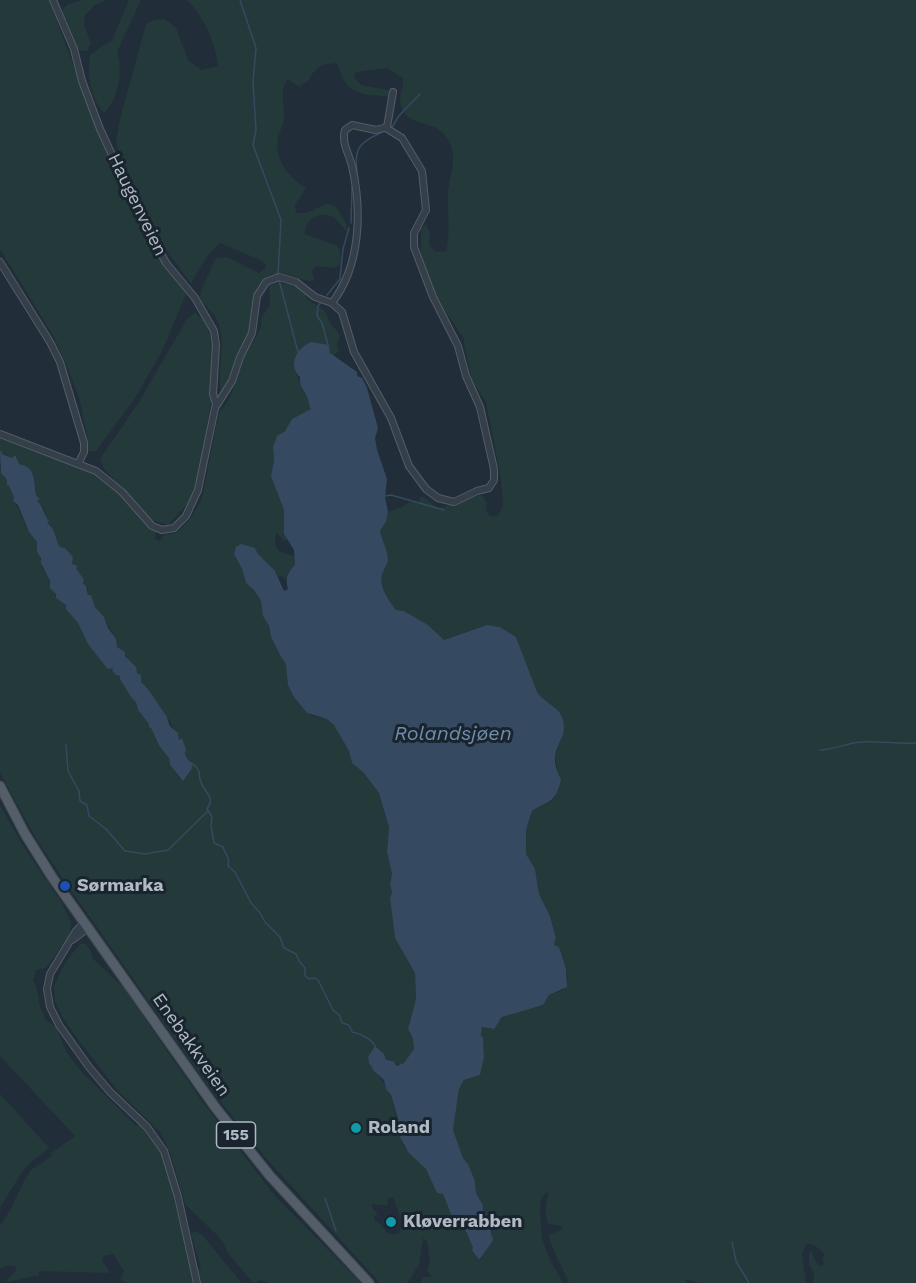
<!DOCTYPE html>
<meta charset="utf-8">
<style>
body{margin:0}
canvas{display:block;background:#212d39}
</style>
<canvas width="916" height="1283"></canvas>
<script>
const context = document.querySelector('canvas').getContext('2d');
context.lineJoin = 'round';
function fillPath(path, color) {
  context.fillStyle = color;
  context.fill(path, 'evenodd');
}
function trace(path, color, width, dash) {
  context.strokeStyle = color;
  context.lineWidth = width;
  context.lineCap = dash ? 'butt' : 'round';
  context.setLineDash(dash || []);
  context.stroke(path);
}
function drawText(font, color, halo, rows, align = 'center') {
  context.font = font + ' "Work Sans",sans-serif';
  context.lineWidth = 6;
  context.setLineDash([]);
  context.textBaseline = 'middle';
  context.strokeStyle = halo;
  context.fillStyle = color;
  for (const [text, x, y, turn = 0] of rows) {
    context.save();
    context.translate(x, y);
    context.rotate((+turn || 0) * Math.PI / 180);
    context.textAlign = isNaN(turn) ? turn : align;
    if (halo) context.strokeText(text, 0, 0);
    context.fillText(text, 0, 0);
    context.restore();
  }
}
fillPath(new Path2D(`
 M0,0H49C76,71 100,145 135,213C150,241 168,268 186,294L162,351L135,398L96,451L88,452V440L79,397L67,366L53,335L0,249Z
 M81,0H106L95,5L85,15L84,25L91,43L87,51H79L62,10L67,5Z
 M129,0H141L117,52C123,71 119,99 104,113C90,98 87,74 90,55L102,46L111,42Z
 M187,0H916V1283H813L814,1272L809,1265V1252L812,1251L814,1259L820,1267L824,1264L822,1258L825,1255C820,1249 814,1243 806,1244L802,1255L806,1283H700L685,1279L686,1283H569L550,1242L549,1235L561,1230L563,1226L548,1224L545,1211L548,1194L547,1191L541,1200L540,1208L542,1239L550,1260L563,1283H420L423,1277H431L427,1270L430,1261L427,1241L423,1238L419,1265L407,1283H380L265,1157L212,1091L61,876L37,840L0,773V467L1,473L7,480V484L9,486L14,497L13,501C21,509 22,521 29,532C31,536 37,540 38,544C39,549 40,556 41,562C42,571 51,578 50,587L56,594L55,596L66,605V609L78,623L88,643L106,667L108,669L113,668L117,675L120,676V680C126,687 130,698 136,702L138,710L150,725L160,747L169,758L170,765L181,780L188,775L193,763L187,759L183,741L182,738L179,740L178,733C170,726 172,724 167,716C165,713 162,711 160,709C155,699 149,690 141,682V676C130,668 128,654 117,647C116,628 93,612 91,595H88V590L76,568L77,566L72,564L73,557L65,548L59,547L57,538L47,523L48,521L44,508L37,501L39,497H37C31,481 40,473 19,464L16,457L12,458L0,452V438L91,471L104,479L122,496L156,532L155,539L160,541L164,535C183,535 195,513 202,498L219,412C236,397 235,372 246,353C251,342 263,332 261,319L270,305L269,286L277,283L293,285L305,294L308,300L324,310L331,324L340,335L337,345L339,350L333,356L330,352L329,345L296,356L294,367C298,377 300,385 306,395C308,399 308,404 311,409L292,419L287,428L276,438L273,447L274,460L271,476L284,510V534L287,539L284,541L277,533C273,538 276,547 279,551L296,557L295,565L288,572L286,580L281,575L279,577L276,576L264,560L244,544L236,550L234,554L242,569L246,583L254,590L261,601L271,637L281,657L286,664L294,697L311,716L327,719L334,725L349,751L352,763L363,772L379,793L389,827L387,852L392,874L390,881L392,893L390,899L395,938L415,973L416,999L409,1023V1034L413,1039L414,1049L407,1060L401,1066L386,1060L384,1054L374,1047L370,1054V1066C387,1081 395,1105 399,1127C401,1133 400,1138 403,1145C407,1152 413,1156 419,1161C428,1169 433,1183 437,1193L443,1194L455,1219L469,1236L477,1259L480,1260L493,1238L491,1235L489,1216L483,1211V1204L476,1193L475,1181L468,1164L463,1158L453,1130L459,1089L464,1080L480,1075L484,1056L483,1037L481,1036L483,1026L490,1029L506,1015L543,1005L549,995L563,990L568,977L559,947L554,945L556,938L550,916L539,894L535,869L526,854V830L532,811L553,800L560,784L555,755L563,736L559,712L542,699L537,692L516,637L500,627L483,626L444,640L428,625L404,611L396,610C389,601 379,586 382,574C383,570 386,565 388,561L380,531L386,522L388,512L404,506L409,502H419L420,498L423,497L438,508C450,506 474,494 482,496L487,503L486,509L490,516H498L503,505L501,478L486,402L472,380L463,337L441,305L433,287L421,253V228L426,225L430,233L429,245L435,252L446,251C451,233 447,211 448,191C449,181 453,170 453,160C454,150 450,142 444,134C433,120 401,127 400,100C400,93 404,86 403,78L387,68L355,72L354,77L361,85L387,90L391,93L390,96C377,96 357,96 347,85C343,80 340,69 336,63L321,65L312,74L309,80L299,87L288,79C278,91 286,107 284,120C283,126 279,132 278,138C274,159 289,178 306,188L295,205L296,213C299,213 303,213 306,213C318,210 330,195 340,213C344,219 347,224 347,231C341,227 339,220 333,217C321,210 304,220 305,234L337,246L340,250L341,264L334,268L316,266L312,271L314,281C299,282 285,268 269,276C249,284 255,315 249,331C246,339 241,345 238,352C232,365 231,379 221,391C217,368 228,339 216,318C212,312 205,305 200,299L201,290L216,258L227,257L259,273L265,269L266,265L260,260L220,243L207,256L191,284L168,252L142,208L122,163L116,142L120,119L146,24L154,20L165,19L176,28L188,60L201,70L218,66C216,43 204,17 187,0ZM393,1197L401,1219V1229L399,1233C387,1237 387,1231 380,1224C373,1218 377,1226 374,1217L378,1214L372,1208L373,1204L387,1206L388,1199Z
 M195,312L204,321L213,342L210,385L211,403L196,488L190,501L168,525L152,520L104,469L100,459L139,402L187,319Z
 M0,805L24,847L63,905L71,922L70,935L46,968L36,970L33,981L36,985L40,1007L46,1020L56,1027L67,1053L82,1072L136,1126L141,1124L152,1137L165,1158L162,1159L170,1183L195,1283H127L120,1279L124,1271L113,1254L103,1256L102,1261L108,1269L109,1273L39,1271V1275L7,1282V1279L14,1274L17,1267L9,1265L0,1269V1225L11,1209L24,1181L31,1170L52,1156L50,1154L75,1136L0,1056Z
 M80,944H86L91,951L93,959L124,988L201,1100L276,1197L361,1283H268L261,1280L253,1283L227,1252L223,1242L217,1235L185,1204L170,1152L160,1132L119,1092L78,1040L62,1016L55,1001L54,986L65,963Z
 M0,1094L49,1148L32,1161L22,1172L0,1208Z
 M195,1231L203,1236L242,1283H200L198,1269L201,1268L191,1233Z`), '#23393a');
fillPath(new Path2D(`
 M311,342L329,345L330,353L357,372V376L362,378L367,388L378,428L375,438L377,450L387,479L385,497L388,512L386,522L380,531C382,540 387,549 388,559C388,564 385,567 383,572C377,584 389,601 396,610L404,611L428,625L444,640L487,625L500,627L516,637L537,692C543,702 557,706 561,715C570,734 556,743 555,757C554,764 558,773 561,780C555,804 549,800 532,811L526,830V854L535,869L539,894L550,916L556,938L554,945L559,947L566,969L567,987L549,995L543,1005L502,1017L494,1029L482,1027L481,1036L483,1037L484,1057L480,1075L464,1080L459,1089L453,1130L463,1158L468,1164L475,1181L476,1193L483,1205V1211L490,1217L491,1235L493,1238L492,1242L479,1260L472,1250L473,1248L467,1233L451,1214L443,1194L437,1193L426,1169L408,1152L400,1137L397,1115L391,1095L386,1089L384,1080L374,1071L369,1063L368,1057L375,1046L384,1054L386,1060L393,1061L397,1066L404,1063L414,1049L413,1039L408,1029L416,999L415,973L395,938L390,898L392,893L390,884L392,874L387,852L389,827L379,793L363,772L352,763L349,751L334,725L327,719L307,713L294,697L288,685L286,664L281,657L271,637L269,626L263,616L261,601L254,590L246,583L242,569L234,554L236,547L241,544L255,548L258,554L275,571L284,591L288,589C285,578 287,573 295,565L294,550L284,534V510L271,476L274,460L273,447L277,436L285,431L292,419L311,409C308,404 309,400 306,395C303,388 299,386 300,377C287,365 297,348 311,342Z
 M2,451V454L12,458L15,455L19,464C39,468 32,484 37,497L40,498L37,501C44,507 44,515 49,521L47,523C56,529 56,542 60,547L65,548L73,557L72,564L78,566L76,568L84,580L83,583L86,586L88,595H91L95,607L104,617L108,628L116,639L117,647L125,652V656L136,667L137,673L141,675V682C151,691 157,703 165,714C169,718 167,724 172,728C174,730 176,731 178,733L179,740L182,738L186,750L185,754L188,760L193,763L191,770L183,781L170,765L169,758L160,747L151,728L149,727V724L138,710L136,702C130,698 126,687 120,680V676L116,675L112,670L113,668L108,669L106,667L88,644L78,623L66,609V605L56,598V594L50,588V581L41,563V558L37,552V542L29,532L18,505L13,501L14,497L9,486L7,485V480L1,473L0,452Z`), '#354a60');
trace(new Path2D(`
 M240,0L256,48L253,82L256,130L253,145L281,220L278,274
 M391,128C395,124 396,119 399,116C406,108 412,102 420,94
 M358,180C354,149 355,144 385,131
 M351,223L352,187
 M279,280L298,352
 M327,295L340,279L343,249L349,228
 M322,301L318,306L317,316L322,323L328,345
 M385,496L391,495L444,510
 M66,745L68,771L79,791L80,801L87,805L89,816L106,829L125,851L145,854L168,850L208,811
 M820,750C835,750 848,742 862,742C880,741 898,744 916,743
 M193,764C203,773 197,773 201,782C204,793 216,796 207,809L212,817L211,826L214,843L223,847C226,857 230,855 228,866L235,872L251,903L260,913L265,922L280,937L284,948L296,954L299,961L305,968V976L309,979L315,978L318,980L333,1010L340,1016L342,1023L349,1025L352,1032C359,1033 372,1039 375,1046
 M325,1198L336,1231
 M732,1242L736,1261L749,1283`), '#354a60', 1.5);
const street = new Path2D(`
 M53,0L74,49L82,81L100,129L137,209L166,263L195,298L214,331L216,345L213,394L216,404
 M0,262L50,342L60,362L84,443V452L78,464
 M332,303C361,265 362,210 352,166C349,154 341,142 345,130L352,125L376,130L387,127L393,92
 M0,434L96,471L122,492L152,526L162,530L174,528L186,516L198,490L215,408L232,381L240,357L252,333L257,296L266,282L279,277L296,282L315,297L332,303L342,312L354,352L391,418L409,466L426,489L438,498L454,502L477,491L489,488L494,480V469L480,407L466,376L458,346L433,297L414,247V233L426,210L422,171L402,138L386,128
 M84,923L76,931L50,974L47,989L50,1007L59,1025L89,1067L110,1092L147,1127L164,1151L178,1197L197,1283
 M72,940L88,928`);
const primary = new Path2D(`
 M0,786L25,834L52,877L215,1107L270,1176L369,1283`);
trace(street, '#525d67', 8);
trace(primary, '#3e4852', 11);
trace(street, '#353f49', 6);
trace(primary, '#535e69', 9);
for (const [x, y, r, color] of [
 [65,886,6,"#1a4fb4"],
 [356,1128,6,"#0f9aa8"],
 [391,1222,6,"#0f9aa8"]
]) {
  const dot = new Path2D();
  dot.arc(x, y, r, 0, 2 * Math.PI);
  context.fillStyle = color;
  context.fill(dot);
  trace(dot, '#1a242e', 2);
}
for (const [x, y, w] of [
 [236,1135,39]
]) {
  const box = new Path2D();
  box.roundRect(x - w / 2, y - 13, w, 26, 4.5);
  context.fillStyle = '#1a242e';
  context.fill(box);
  trace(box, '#afbac5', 1.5);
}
drawText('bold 16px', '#afbac5', null, [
 ["155",236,1135]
]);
drawText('18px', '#afbac5', '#1a242e', [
 ["Haugenveien",137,205,64],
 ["Enebakkveien",191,1045,55]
]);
drawText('bold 18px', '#afbac5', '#1a242e', [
 ["Sørmarka",77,886],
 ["Roland",368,1128],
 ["Kløverrabben",403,1222]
], 'left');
drawText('italic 20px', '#708daa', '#1a242e', [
 ["Rolandsjøen",453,734]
]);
</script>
